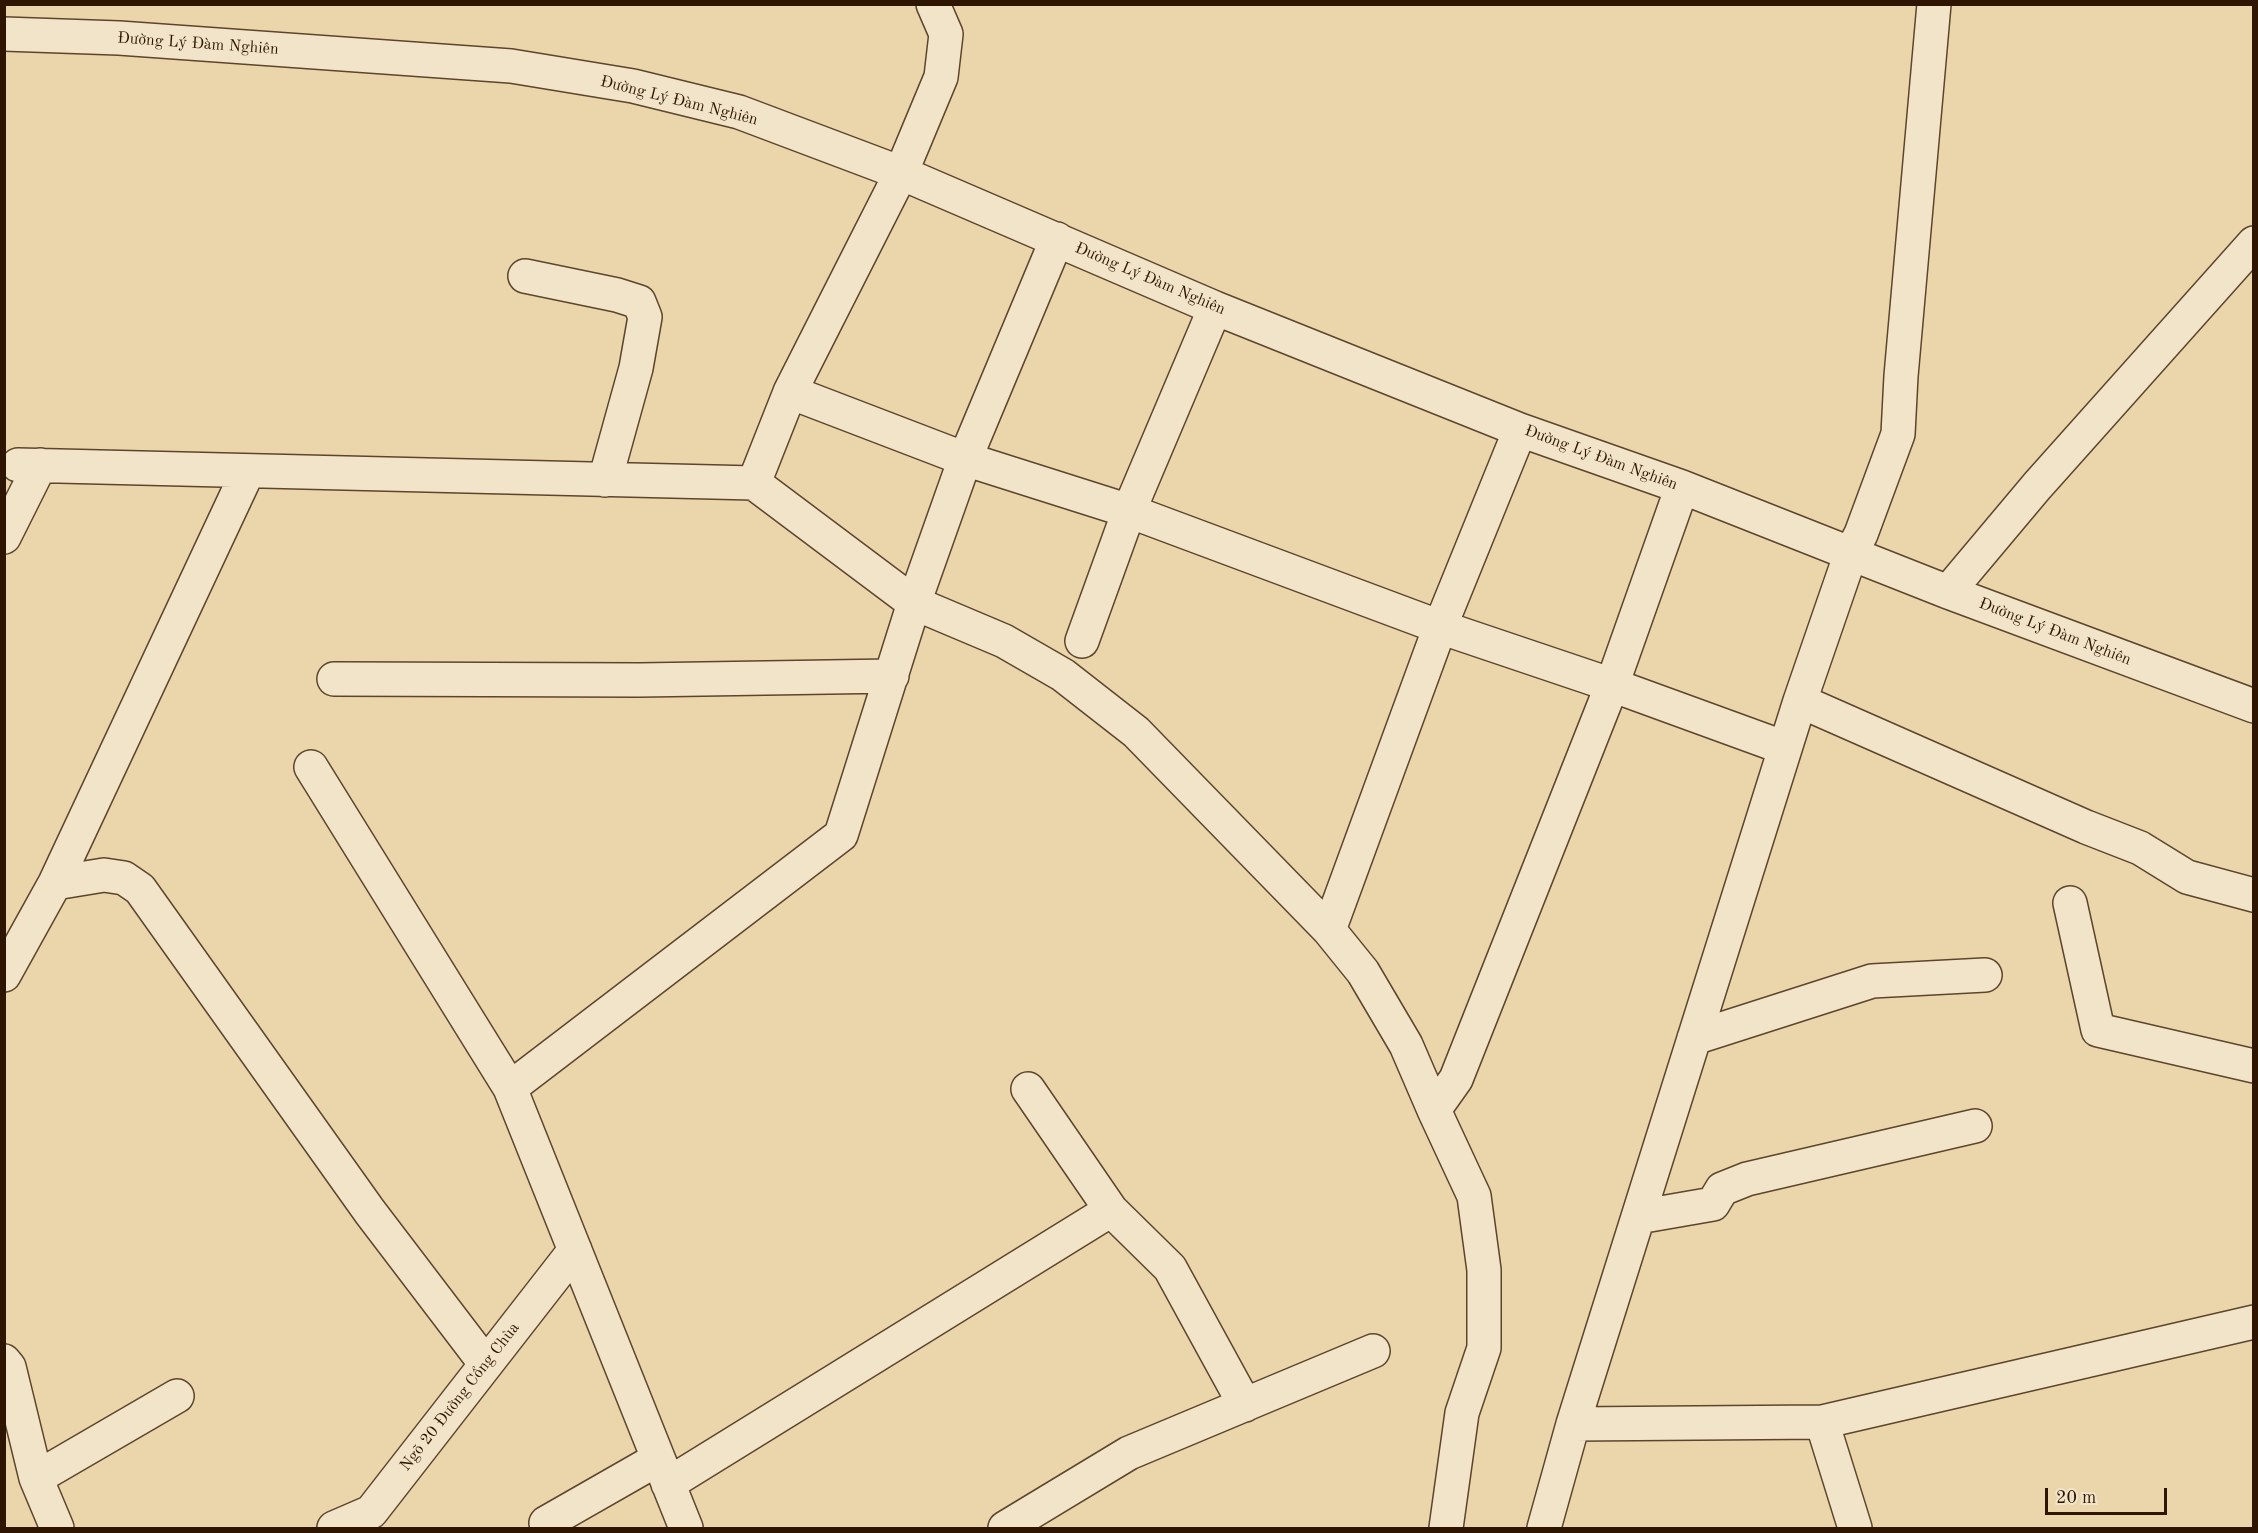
<!DOCTYPE html>
<meta charset="utf-8">
<style>
body{margin:0}
#map{position:relative;width:2258px;height:1533px;overflow:hidden;background:#ebd5ab;font-family:"Old Standard TT",serif}
canvas{display:block}
.frame{position:absolute;inset:0;border:6px solid #2d1501;pointer-events:none}
.scale{position:absolute;left:2045px;top:1488px;width:122px;height:27px;box-sizing:border-box;border:3px solid #2d1501;border-top:0;padding-left:8px;font-size:18px;line-height:21px;white-space:nowrap;color:#2d1501;-webkit-text-stroke:4px #f2e4c8;paint-order:stroke}
</style>
<div id="map">
<canvas width="2258" height="1533"></canvas>
<div class="frame"></div>
<div class="scale">20 m</div>
</div>
<script>
const context = document.querySelector('canvas').getContext('2d');
context.lineJoin = 'round';
function trace(path, color, width, dash) {
  context.strokeStyle = color;
  context.lineWidth = width;
  context.lineCap = dash ? 'butt' : 'round';
  context.setLineDash(dash || []);
  context.stroke(path);
}
function drawText(font, color, halo, rows, align = 'center') {
  context.font = font + ' "Old Standard TT",serif';
  context.lineWidth = 4.5;
  context.setLineDash([]);
  context.textBaseline = 'middle';
  context.strokeStyle = halo;
  context.fillStyle = color;
  for (const [text, x, y, turn = 0] of rows) {
    context.save();
    context.translate(x, y);
    context.rotate((+turn || 0) * Math.PI / 180);
    context.textAlign = isNaN(turn) ? turn : align;
    if (halo) context.strokeText(text, 0, 0);
    context.fillText(text, 0, 0);
    context.restore();
  }
}
const minor = new Path2D(`
 M4,34L119,38L511,66L633,86L739,112L901,173L1215,308L1520,430L1682,487L1948,592L2254,706
 M525,276L617,295L639,302L645,317L636,368L605,480
 M790,392L965,459L1129,511L1440,627L1612,685L1785,748
 M18,465L754,483L914,603L1004,641L1063,675L1136,732L1329,930L1363,972L1406,1045L1434,1110L1474,1196L1484,1270V1348L1462,1413L1446,1528
 M754,483L790,392L901,173L941,77L946,34L933,4
 M4,537L40,465
 M1948,592L2037,486L2254,243
 M1082,641L1129,511L1215,308
 M334,679L640,680L892,676
 M1800,701L2086,827L2140,848L2187,877L2254,895
 M311,767L510,1088L686,1528
 M55,883L104,875L124,878L140,889L370,1212L485,1363
 M2070,903L2098,1030L2254,1066
 M1329,930L1440,627L1520,430
 M4,975L55,883L248,471
 M1694,1038L1872,981L1985,975
 M510,1088L841,835L914,603L965,459L1057,239
 M1028,1089L1111,1210
 M1434,1110L1456,1079L1612,685L1682,487
 M1638,1217L1713,1204L1722,1189L1747,1179L1975,1126
 M4,1361L9,1367L36,1478
 M1822,1422L1855,1528
 M1573,1424L1822,1422L2254,1322
 M668,1484L1111,1210L1170,1268L1245,1405
 M546,1523L658,1459
 M57,1528L36,1478L177,1396
 M334,1528L371,1512L575,1250
 M1005,1528L1129,1453L1373,1351
 M1544,1528L1573,1424L1800,701L1851,553L1861,534L1898,434L1901,376L1934,4`);
trace(minor, '#5c452c', 36);
trace(minor, '#f2e4c8', 33);
drawText('16px', '#2d1501', '#f2e4c8', [
 ["Đường Lý Đàm Nghiên",198,44,4],
 ["Đường Lý Đàm Nghiên",679,101,14],
 ["Đường Lý Đàm Nghiên",1150,279,23],
 ["Đường Lý Đàm Nghiên",1601,458,20],
 ["Đường Lý Đàm Nghiên",2055,632,21],
 ["Ngõ 20 Đường Cổng Chùa",460,1397,-52]
]);
</script>
